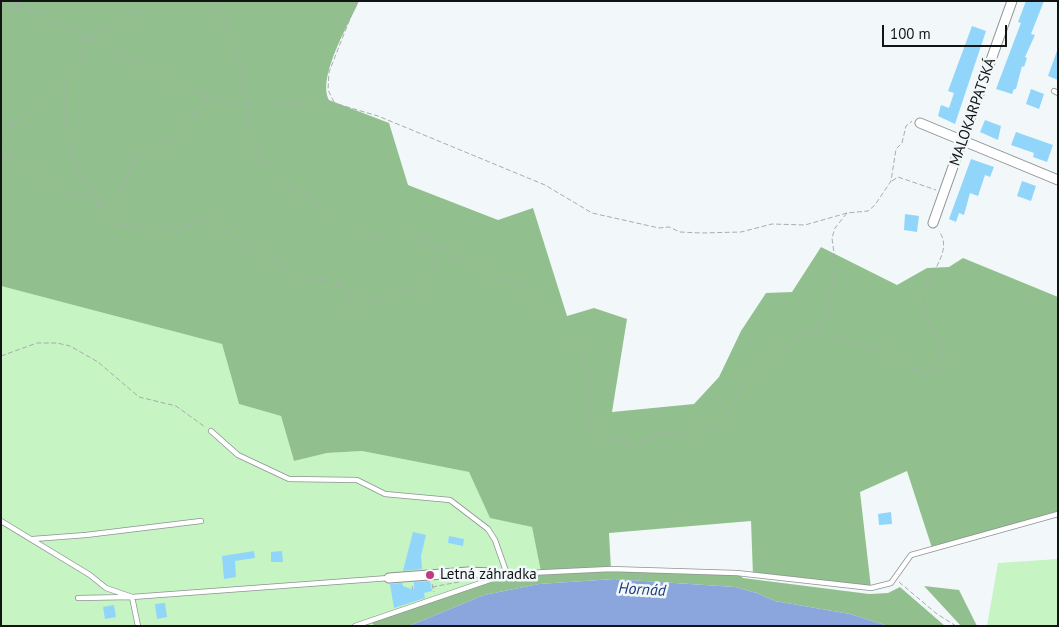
<!DOCTYPE html>
<meta charset="utf-8">
<style>
body{margin:0}
#map{position:relative;width:1059px;height:627px;overflow:hidden;background:#f2f8f9;font-family:"PT Sans",sans-serif}
canvas{display:block}
.frame{position:absolute;inset:0;border:2px solid #131515;pointer-events:none}
.scale{position:absolute;left:882px;top:25px;width:125px;height:22px;box-sizing:border-box;border:2px solid #131515;border-top:0;padding-left:6px;font-size:15px;line-height:18px;white-space:nowrap;color:#131515;-webkit-text-stroke:4px #f2f8f9;paint-order:stroke}
</style>
<div id="map">
<canvas width="1059" height="627"></canvas>
<div class="frame"></div>
<div class="scale">100 m</div>
</div>
<script>
const context = document.querySelector('canvas').getContext('2d');
context.lineJoin = 'round';
function fillPath(path, color) {
  context.fillStyle = color;
  context.fill(path, 'evenodd');
}
function trace(path, color, width, dash) {
  context.strokeStyle = color;
  context.lineWidth = width;
  context.lineCap = dash ? 'butt' : 'round';
  context.setLineDash(dash || []);
  context.stroke(path);
}
function drawText(font, color, halo, rows, align = 'center') {
  context.font = font + ' "PT Sans",sans-serif';
  context.lineWidth = 5;
  context.setLineDash([]);
  context.textBaseline = 'middle';
  context.strokeStyle = halo;
  context.fillStyle = color;
  for (const [text, x, y, turn = 0] of rows) {
    context.save();
    context.translate(x, y);
    context.rotate((+turn || 0) * Math.PI / 180);
    context.textAlign = isNaN(turn) ? turn : align;
    if (halo) context.strokeText(text, 0, 0);
    context.fillText(text, 0, 0);
    context.restore();
  }
}
fillPath(new Path2D(`
 M1,286L222,344L239,404L281,416L294,461L327,453L362,451L469,472L490,517L532,527L541,572L370,621L375,626H1Z
 M1058,559V626H987L998,563Z`), '#c6f4c3');
fillPath(new Path2D(`
 M1,1H359C349,24 317,77 329,100L389,123L408,185L498,220L533,208L567,316L594,308L627,319L612,412L694,404L719,377L741,331L766,293L792,292L821,247L897,285L927,268L949,267L963,258L1058,297V514L932,548L907,471L860,492L871,588L753,575L751,521L609,533L611,569L737,573L743,578L869,594L888,593L900,587L945,626H888L850,614L775,601L757,593L735,587L614,579L539,584L484,595L409,626H375L370,621L507,574L541,572L532,527L490,518L469,472L362,451L327,453L294,461L281,416L239,404L222,344L1,286Z
 M924,586L959,590L977,626H961Z`), '#91c08e');
fillPath(new Path2D(`
 M614,579L735,587L757,593L775,601L850,614L888,626H409L484,595L539,584Z`), '#8ba6dd');
fillPath(new Path2D(`
 M1026,1H1044L1031,34L1035,35L1025,57L1027,58L1024,67L1022,66L1016,89H1014L1012,94L996,89L1016,36L1021,23L1018,22Z
 M972,26L986,31L955,124L938,116L941,105L949,108L954,93L948,91Z
 M1057,51H1058V80L1048,76Z
 M1031,89L1044,94L1039,109L1026,104Z
 M985,120L1001,126L998,140L980,132Z
 M1016,132L1053,145L1047,162L1033,157L1034,153L1011,145Z
 M971,159L994,167L990,177L985,175L978,196L970,193L964,215L959,213L956,222L949,219Z
 M1022,181L1036,186L1031,201L1017,196Z
 M905,214L919,216L917,232L904,230Z
 M891,512L892,524L879,525L878,514Z
 M413,532L426,535L421,556L422,569L403,571Z
 M449,536L464,539L463,546L448,543Z
 M254,551L255,558L235,561L236,577L224,579L222,556Z
 M282,551L283,562H271V552Z
 M430,581L432,591L424,593L425,598L394,608L390,584L402,583L403,586L414,590V582Z
 M165,603L167,617L157,619L155,604Z
 M114,605L116,617L105,619L103,607Z`), '#91d5fb');
const service = new Path2D(`
 M1054,91L1058,93
 M211,431L238,455L289,479L357,480L385,494L450,500L488,529L495,540L507,574L491,573
 M1,521L90,575L106,588L132,597L138,626
 M33,539L86,535L201,521
 M78,598L132,597L389,578
 M355,626L507,574L611,569L737,573L871,588L891,583L911,555L1058,514`);
const minor = new Path2D(`
 M920,123L1058,180
 M933,223L1012,1
 M389,578L468,572L491,573`);
trace(service, '#8e9394', 6);
trace(minor, '#8e9394', 11);
trace(new Path2D(`
 M14,1L22,6
 M156,1L129,18L86,38C77,66 91,63 64,85V115L74,163L107,217L118,224L161,230L182,227L210,218L233,238L281,263L299,277L331,282L344,288L351,308L395,292H421L438,248
 M215,1L240,67L247,106L250,137L259,159L292,190L312,198L343,228L373,237L422,238L494,278L519,286L538,302L570,335L585,356L588,380V423L602,435L622,442L637,444L663,432L686,434L717,426L728,412L751,375L767,357L814,329L828,310L836,269L832,238L835,228L847,213
 M1,5L23,7L162,74L208,99L228,105L247,106L334,103L378,116L545,185L592,213L659,228L669,227L680,232L701,233L741,232L772,224L805,225L847,213L868,211L875,205L891,181L896,149L902,143L906,126L912,121
 M334,102L328,90L329,72L357,1
 M1,140C10,120 46,99 64,85
 M1,152L65,191L101,204L113,201L120,193L130,168L136,160L170,143L207,100
 M892,181L898,177L936,190
 M815,329L847,342L888,351L920,374L934,372L944,365C945,339 919,324 924,295C928,273 954,252 939,231
 M1,356L37,343H57L70,346L98,362L139,397L176,406L205,427
 M899,582L937,614L956,626
 M432,584L434,592
 M412,586L413,590
 M432,587L459,582`), '#a7acac', 1, [5, 2.5]);
trace(service, '#fff', 4.5);
trace(minor, '#fff', 9);
for (const [x, y, r, color] of [
 [430,575,5,"#c13b7c"]
]) {
  const dot = new Path2D();
  dot.arc(x, y, r, 0, 2 * Math.PI);
  context.fillStyle = color;
  context.fill(dot);
  trace(dot, '#f2f8f9', 2);
}
drawText('15px', '#131515', '#f2f8f9', [
 ["MALOKARPATSKÁ",973,112,-71]
]);
drawText('15px', '#131515', '#f2f8f9', [
 ["Letná záhradka",440,575]
], 'left');
drawText('italic 16px', '#1e3a7c', '#f2f8f9', [
 ["Hornád",642,590,3]
]);
</script>
